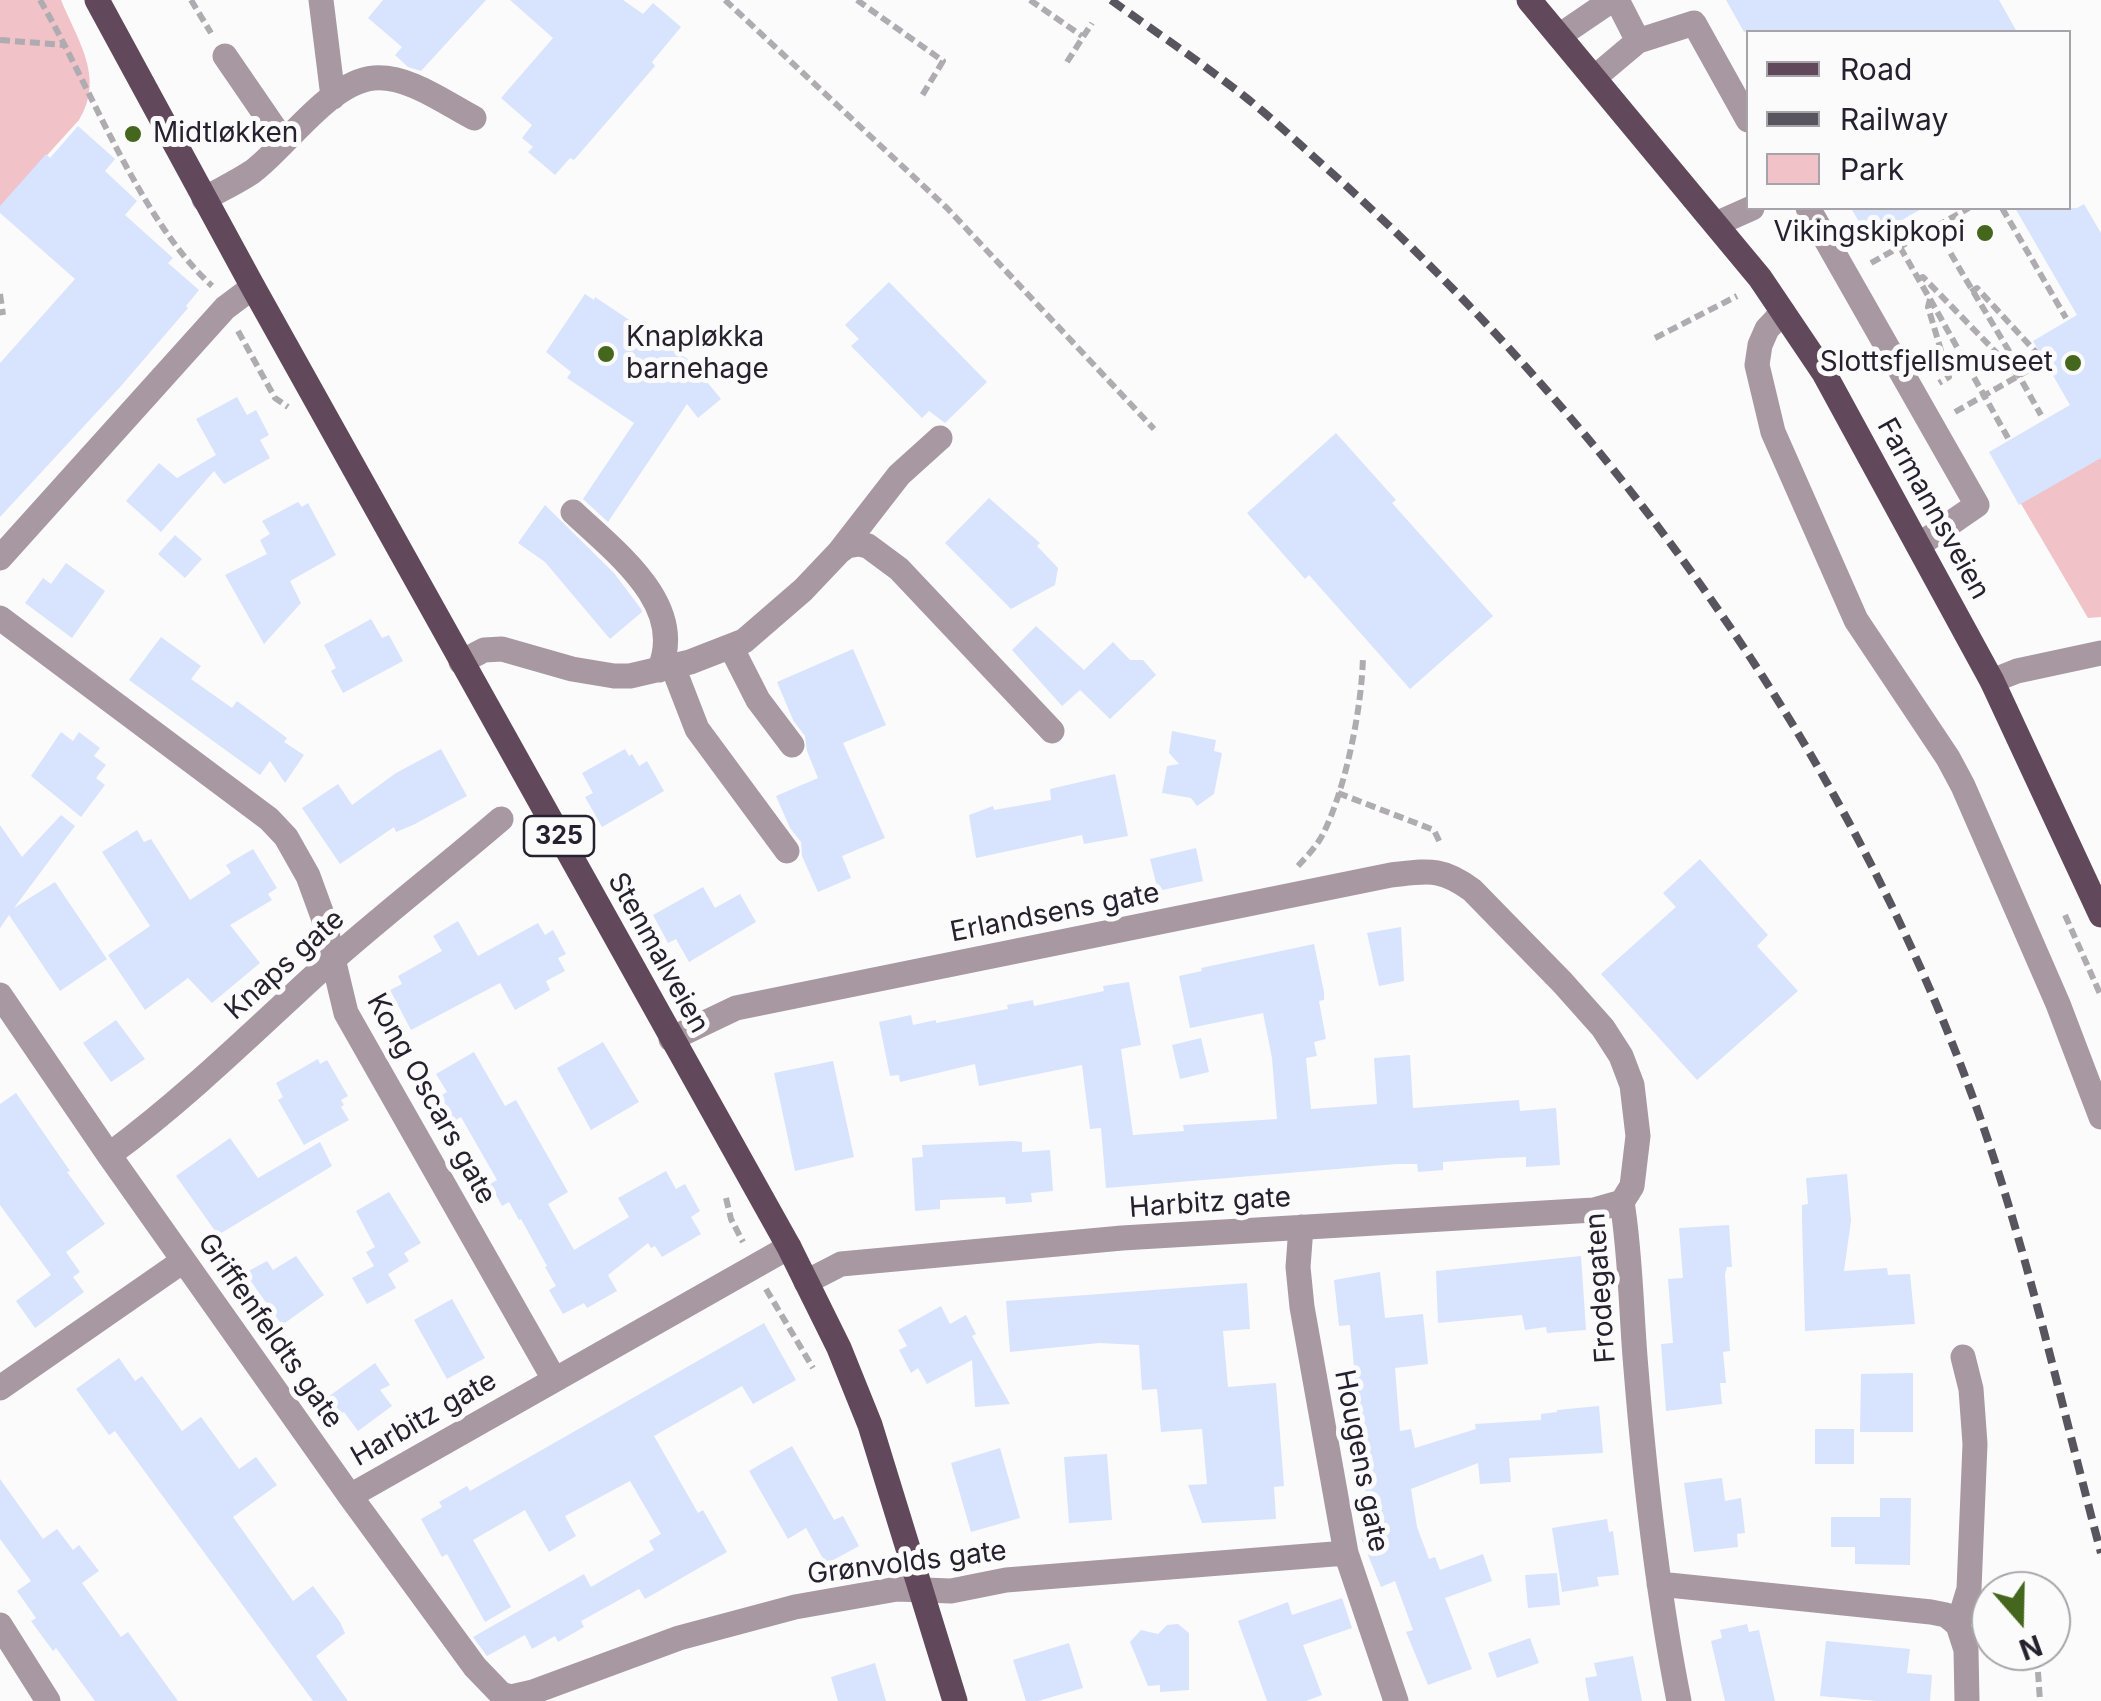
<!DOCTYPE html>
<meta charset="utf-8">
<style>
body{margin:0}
#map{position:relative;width:2101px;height:1701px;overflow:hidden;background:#fbfbfb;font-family:Inter,sans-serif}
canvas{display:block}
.legend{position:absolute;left:1746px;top:30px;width:325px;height:180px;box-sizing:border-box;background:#fbfbfb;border:2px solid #a6a4a9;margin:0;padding:12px 18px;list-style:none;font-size:30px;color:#26212e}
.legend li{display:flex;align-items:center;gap:20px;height:50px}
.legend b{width:50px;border:2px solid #a6a4a9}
.north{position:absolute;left:1971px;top:1571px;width:100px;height:100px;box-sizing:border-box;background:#fbfbfb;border:2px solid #a6a4a9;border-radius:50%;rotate:160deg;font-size:28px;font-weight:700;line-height:40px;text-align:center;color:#26212e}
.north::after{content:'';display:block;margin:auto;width:35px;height:45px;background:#44661d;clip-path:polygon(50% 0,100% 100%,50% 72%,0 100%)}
</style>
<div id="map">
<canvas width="2101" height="1701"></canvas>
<ul class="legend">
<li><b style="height:12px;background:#61495b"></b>Road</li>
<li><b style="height:12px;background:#59555f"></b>Railway</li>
<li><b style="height:28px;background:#f1c2c8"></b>Park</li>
</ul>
<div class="north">N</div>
</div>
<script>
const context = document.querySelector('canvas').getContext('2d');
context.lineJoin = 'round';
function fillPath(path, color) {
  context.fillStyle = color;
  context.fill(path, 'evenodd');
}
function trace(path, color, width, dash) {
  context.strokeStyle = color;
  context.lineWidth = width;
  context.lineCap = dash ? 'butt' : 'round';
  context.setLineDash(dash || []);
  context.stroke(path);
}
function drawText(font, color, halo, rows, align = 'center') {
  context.font = font + ' Inter,sans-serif';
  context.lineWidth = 10;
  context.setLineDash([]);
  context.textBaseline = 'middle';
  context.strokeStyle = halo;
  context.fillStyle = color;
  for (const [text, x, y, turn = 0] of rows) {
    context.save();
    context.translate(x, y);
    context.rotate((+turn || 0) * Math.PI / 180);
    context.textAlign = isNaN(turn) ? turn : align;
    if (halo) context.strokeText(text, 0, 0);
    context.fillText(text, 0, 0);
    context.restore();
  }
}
fillPath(new Path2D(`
 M0,0H61C78,41 105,78 79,120L0,207Z
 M2101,456V617L2088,618L2020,502Z`), '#f1c2c8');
fillPath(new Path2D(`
 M383,0H486L421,71L408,67L395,55L402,47L368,18Z
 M510,0H623L643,14L653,3L681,27L652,62L655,66L574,160L570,158L555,175L528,152L533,147L522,138L532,125L501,98L553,38Z
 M1726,0H1999L2017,32H1744Z
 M78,126L115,159L105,171L137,201L125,215L173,258L168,263L199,290L186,306L188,308L121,386L0,517V363L75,279L0,213V206L46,154L50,158Z
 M2084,204L2101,233V458L2019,505L1989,452L2070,405L2033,341L2077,315L2015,208H2077Z
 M1851,208H1923L1869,239Z
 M889,282L987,382L945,423L929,411L922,418L851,346L859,339L845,325Z
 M585,294L594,300L595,297L689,360L721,399L698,418L687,404L608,522L583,499L634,423L567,378L571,372L546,352Z
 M237,397L247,415L256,410L269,435L260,440L270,458L224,484L214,471L161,532L126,501L159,463L177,478L216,455L196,419Z
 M1336,433L1396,500L1392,503L1493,616L1410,689L1309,575L1305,579L1247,513Z
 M989,498L1040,543L1037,546L1058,568L1055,585L1011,609L945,543Z
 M298,502L302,507L308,503L336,555L290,581L301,603L264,644L225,575L267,554L260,540L270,534L262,521Z
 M545,505L614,573L641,609L642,612L610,639L545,562L518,543Z
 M175,535L202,559L185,578L158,554Z
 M66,563L105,591L72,638L25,603L43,578L51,584Z
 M371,619L382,638L389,635L403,661L343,693L331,671L336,668L324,645Z
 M1036,626L1084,670L1113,642L1130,660H1143L1156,675L1110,719L1080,690L1062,706L1012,650Z
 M161,637L201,666L191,679L232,708L237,701L287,738L284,742L304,755L285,783L270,761L260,775L129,680Z
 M853,649L886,725L843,743L885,838L842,856L851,878L818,892L802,856L801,842L790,828L776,796L818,778L807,751L805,736L793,720L777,682Z
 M1172,731L1216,740L1214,751L1222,753L1214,794L1197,806L1191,798L1162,793L1167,766L1179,764L1169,753Z
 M61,732L73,741L79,732L100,748L94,756L106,765L96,778L105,785L81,817L31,776Z
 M441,749L467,796L413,825L396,832L394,827L340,864L302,808L338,784L352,805L396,773Z
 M625,749L629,756L632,754L639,766L647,761L664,791L602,827L585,797L593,793L582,773Z
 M1115,774L1128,836L1084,844L1082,835L976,858L969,815L993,806L994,810L1051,800L1050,789Z
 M61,815L75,826L14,908L55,882L107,959L60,991L9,915L0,928V825L22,857Z
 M137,830L144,842L151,839L190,900L231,873L226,865L253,849L277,888L268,894L272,900L230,925L260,963L212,1003L188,978L145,1010L108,955L150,926L102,852Z
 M1196,848L1203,881L1158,891L1150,859Z
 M1700,859L1768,935L1757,946L1798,991L1697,1080L1601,974L1676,907L1663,893Z
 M703,887L715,908L740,894L756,922L689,962L676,939L668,943L653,915Z
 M458,921L478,956L538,923L545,935L553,930L566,954L558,958L565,971L546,981L550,990L515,1010L500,983L411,1030L390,990L402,984L398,976L442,951L433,936Z
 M1401,927L1404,981L1379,986L1367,933Z
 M1314,944L1324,992V1000L1319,1001L1326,1039L1314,1042L1317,1056L1306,1058L1311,1109L1377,1104L1374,1058L1410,1055L1413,1108L1519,1100L1520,1111L1556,1108L1560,1165L1526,1167V1157L1500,1158L1443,1162V1170L1418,1172L1417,1164H1397L1106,1188L1101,1128L1090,1129L1082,1065L979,1086L975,1064L900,1082L899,1075L890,1076L879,1022L911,1015L913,1025L936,1020V1023L1008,1009L1007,1005L1033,1000L1034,1006L1104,991L1103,986L1129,982L1141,1045L1121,1049L1133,1135L1184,1131L1183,1125L1277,1119L1272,1058L1263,1013L1190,1028L1179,976L1202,971L1201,968Z
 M116,1020L145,1059L111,1082L83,1043Z
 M1201,1038L1209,1072L1180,1079L1172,1045Z
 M603,1042L639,1102L591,1130L557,1068Z
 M474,1052L505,1106L516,1100L568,1192L548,1204L574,1250L629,1217L618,1198L666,1171L676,1189L685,1184L700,1211L691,1217L701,1234L662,1257L655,1246L651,1248L648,1243L608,1275L617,1291L587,1308L584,1303L563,1314L549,1290L556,1286L545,1267L547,1266L521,1219L519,1220L509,1202L502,1206L490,1184L497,1180L461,1117L454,1121L440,1096L447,1092L436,1074Z
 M318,1059L320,1064L327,1060L348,1096L341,1100L344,1105L341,1107L349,1120L304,1145L278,1100L283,1097L276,1083Z
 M833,1061L854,1157L795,1171L774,1073Z
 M16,1093L70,1171L67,1172L105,1224L66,1252L80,1272L73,1277L84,1292L35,1328L16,1301L51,1275L0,1205V1104Z
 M230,1138L258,1178L320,1142L332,1166L218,1235L176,1176Z
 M1013,1141L1022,1142V1152L1050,1150L1053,1191L1031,1193L1032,1202L1006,1204L1005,1197L940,1200V1209L915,1211L912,1158L923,1157L922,1145Z
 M1847,1174L1851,1221L1844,1271L1887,1268L1888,1275L1910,1274L1915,1324L1805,1331L1802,1222V1205L1808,1204L1806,1178Z
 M389,1192L421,1243L404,1253L409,1261L388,1274L396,1288L367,1304L352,1278L374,1266L366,1252L375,1247L356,1211Z
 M1729,1225L1732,1267H1727L1725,1274L1730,1351L1723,1352L1726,1383H1720L1722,1404L1666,1411L1661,1344L1673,1343L1668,1279L1683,1278L1679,1228Z
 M296,1256L324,1295L282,1325L245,1273L267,1261L273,1270Z
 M1581,1256L1586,1330L1547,1333L1546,1327L1525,1330L1522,1315L1438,1323L1436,1271Z
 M1380,1272L1385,1318L1423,1314L1428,1364L1395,1368L1400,1431L1411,1429L1415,1448L1476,1429L1475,1424L1541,1420V1414L1557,1412V1410L1599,1406L1603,1453L1509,1458L1511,1482L1480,1484L1478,1463L1411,1489L1417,1527L1429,1559L1435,1557L1440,1570L1483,1554L1492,1581L1445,1598L1472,1669L1428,1685L1406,1632L1413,1630L1395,1581L1381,1587L1361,1538L1373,1533L1356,1440L1361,1439L1350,1325L1339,1326L1334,1280Z
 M1247,1283L1250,1329L1223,1331L1228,1387L1276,1383L1284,1486L1274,1487L1276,1519L1202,1523L1188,1485L1207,1484L1202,1429L1161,1432L1157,1389L1142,1390L1139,1345L1099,1343L1010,1352L1006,1301Z
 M452,1299L485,1358L447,1379L414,1320Z
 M941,1306L950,1324L966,1315L976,1334L972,1336L1010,1404L975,1407L972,1360L927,1384L918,1368L911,1373L899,1350L907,1346L898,1330Z
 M764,1323L796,1380L753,1404L742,1386L654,1436L698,1513L703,1510L727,1552L645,1599L639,1589L581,1621L584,1627L558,1642L555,1636L532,1649L525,1635L487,1656L473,1637L584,1574L591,1587L654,1550L649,1541L661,1534L630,1481L565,1516L576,1536L549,1552L525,1510L473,1540L511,1607L485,1622L447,1554L442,1557L421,1519L442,1507L439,1502L467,1486L470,1491Z
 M119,1358L135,1381L142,1376L182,1431L201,1417L239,1469L256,1457L277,1485L233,1517L293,1601L313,1586L340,1622L345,1633L316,1656L348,1701H313L115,1431L109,1435L76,1389Z
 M375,1363L390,1385L380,1390L392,1406L358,1431L344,1412L324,1423L314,1407Z
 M1913,1373V1432H1860L1861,1374Z
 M1815,1429H1854V1464H1815Z
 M792,1446L834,1520L843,1516L859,1546L826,1564L806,1528L788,1539L749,1471Z
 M1000,1448L1020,1518L971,1532L951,1463Z
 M1107,1454L1112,1520L1069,1523L1064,1457Z
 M1722,1478L1725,1501L1741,1498L1745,1533L1737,1534L1738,1547L1694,1552L1684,1483Z
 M0,1479L43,1539L57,1529L73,1550L79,1545L99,1571L82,1583L121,1637L128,1632L178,1701H95L56,1648L53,1651L31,1621L36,1618L17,1591L31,1581L0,1539Z
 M1880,1498H1911L1910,1565L1855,1564V1547H1831V1517H1880Z
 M1607,1519L1609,1532L1613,1531L1619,1575L1597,1577L1599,1586L1562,1592L1552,1528Z
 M1557,1573L1560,1605L1528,1608L1525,1575Z
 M1342,1598L1352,1628L1303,1645L1322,1695L1306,1701H1267L1238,1621L1288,1602L1292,1615Z
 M1178,1624L1189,1633V1690L1160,1692V1685L1148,1686L1130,1642L1141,1630L1158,1634L1167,1625Z
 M1747,1624L1749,1632L1759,1630L1775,1701H1725L1711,1641L1722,1638L1720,1630Z
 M1530,1638L1539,1663L1497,1678L1488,1653Z
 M1826,1641L1910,1649L1907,1673L1932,1675L1930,1701H1877L1820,1696Z
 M1069,1643L1083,1688L1038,1701H1026L1013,1660Z
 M1633,1656L1642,1701H1589L1585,1678L1597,1676L1594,1663Z
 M875,1663L886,1701H838L831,1677Z`), '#d8e3fe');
trace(new Path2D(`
 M40,0C91,87 139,219 212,286
 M191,0L211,33
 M725,0L947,208L1154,429
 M857,0L943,61L920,99
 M1030,0L1082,36
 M0,40L64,45
 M1067,62L1092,23
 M2002,208L2066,318
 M1936,227C1962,275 1991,320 2019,368V375
 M1900,247L1930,299L1928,307L1949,377L1939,383
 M1871,263L1969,208
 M1918,279L1923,277L2019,376L2041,415
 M1971,292L1977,288L2045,362
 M0,294L3,315
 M1930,299L2008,438
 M238,331L275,398L288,407
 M1655,338L1737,296
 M1955,412L2043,362
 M1338,793L1434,830L1441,845
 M1298,866C1307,856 1317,846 1323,834C1346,788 1362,707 1363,656
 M2065,915L2101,996
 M726,1198L731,1219L743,1242
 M766,1289L813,1368
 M2038,1672L2040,1701`), '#aeacb0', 6, [10, 5]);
trace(new Path2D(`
 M321,0L333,97
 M1617,0L1638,41
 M1559,36L1612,0
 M225,56L284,142
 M1594,78L1638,41L1694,23L1748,120
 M204,199C220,190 237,182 252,172C287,146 329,82 374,78C408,75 445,103 474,118
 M1808,208L1977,505L1919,545
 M1716,224L1752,208
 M1783,312L1767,329L1760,345L1757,365L1773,432L1856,620L1948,758L1963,786L2058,1004L2101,1117
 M573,512C615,552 688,605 659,670
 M840,551L899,475L940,438
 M0,558L225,308L253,287
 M0,618L269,819L286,837L308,876L323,917L346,1013L554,1379
 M731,647L758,700L792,745
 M461,662L484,650L502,649L572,669L614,676H630L690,662L744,641L803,590L840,551L847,546L859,544L868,546L899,569L1052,731
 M673,667L697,729L787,851
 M1992,681L2017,671L2101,653
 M0,995L109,1155L350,1496L475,1667L501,1694
 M671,1039L736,1008L1391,875C1428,871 1441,867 1472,890L1562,982L1603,1028L1621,1056L1632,1085L1638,1136L1632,1186L1622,1202C1631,1257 1631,1313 1636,1369C1645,1480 1657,1591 1679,1701
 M109,1155C181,1102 246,1039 312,978C373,923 438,873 501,819
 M1301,1227L1298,1267L1302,1307L1346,1553L1396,1701
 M806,1282L841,1264L1122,1238L1594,1210L1622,1202
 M1963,1357L1971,1389L1975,1444L1969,1589L1958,1625L1966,1650L1967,1701
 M0,1388L183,1261
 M350,1496L789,1247
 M1659,1584L1931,1612L1946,1615L1958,1625
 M0,1625L48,1701
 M501,1694L511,1697L533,1692L679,1638L795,1607L897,1589L951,1591L1006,1580L1346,1553`), '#a798a2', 25);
trace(new Path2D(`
 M97,0L253,287L789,1247L839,1348L870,1425L955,1701
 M1529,0L1760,278L1824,373L1992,681L2101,915`), '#61495b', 25);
trace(new Path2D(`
 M1111,0C1157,33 1205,65 1249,100C1281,126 1311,155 1342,182C1614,429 1841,741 1969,1087C2024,1234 2060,1400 2101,1553`), '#59555f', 8, [15, 8]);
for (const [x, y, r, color] of [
 [133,134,10,"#44661d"],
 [1985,233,10,"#44661d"],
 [606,354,10,"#44661d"],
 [2073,363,10,"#44661d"]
]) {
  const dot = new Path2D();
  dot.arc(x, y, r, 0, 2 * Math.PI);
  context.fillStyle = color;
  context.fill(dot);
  trace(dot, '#fbfbfb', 4);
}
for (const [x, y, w] of [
 [559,836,70]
]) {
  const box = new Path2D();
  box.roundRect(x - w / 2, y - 20, w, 40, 8);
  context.fillStyle = '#fbfbfb';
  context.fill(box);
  trace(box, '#26212e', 2.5);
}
drawText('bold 25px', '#26212e', null, [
 ["325",559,836]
]);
drawText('28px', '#26212e', '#fbfbfb', [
 ["Midtløkken",153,134],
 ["Vikingskipkopi",1965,233,"right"],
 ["Knapløkka",626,338],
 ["barnehage",626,370],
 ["Slottsfjellsmuseet",2053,363,"right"]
], 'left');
drawText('28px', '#26212e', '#fbfbfb', [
 ["Farmannsveien",1933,509,61],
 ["Erlandsens gate",1055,913,-11],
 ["Stenmalveien",658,953,61],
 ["Knaps gate",285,965,-42],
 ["Kong Oscars gate",431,1099,61],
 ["Harbitz gate",1210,1203,-4],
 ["Frodegaten",1601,1288,-94],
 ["Griffenfeldts gate",270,1331,55],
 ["Harbitz gate",424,1419,-30],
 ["Hougens gate",1361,1461,79],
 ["Grønvolds gate",907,1563,-7]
]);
</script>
